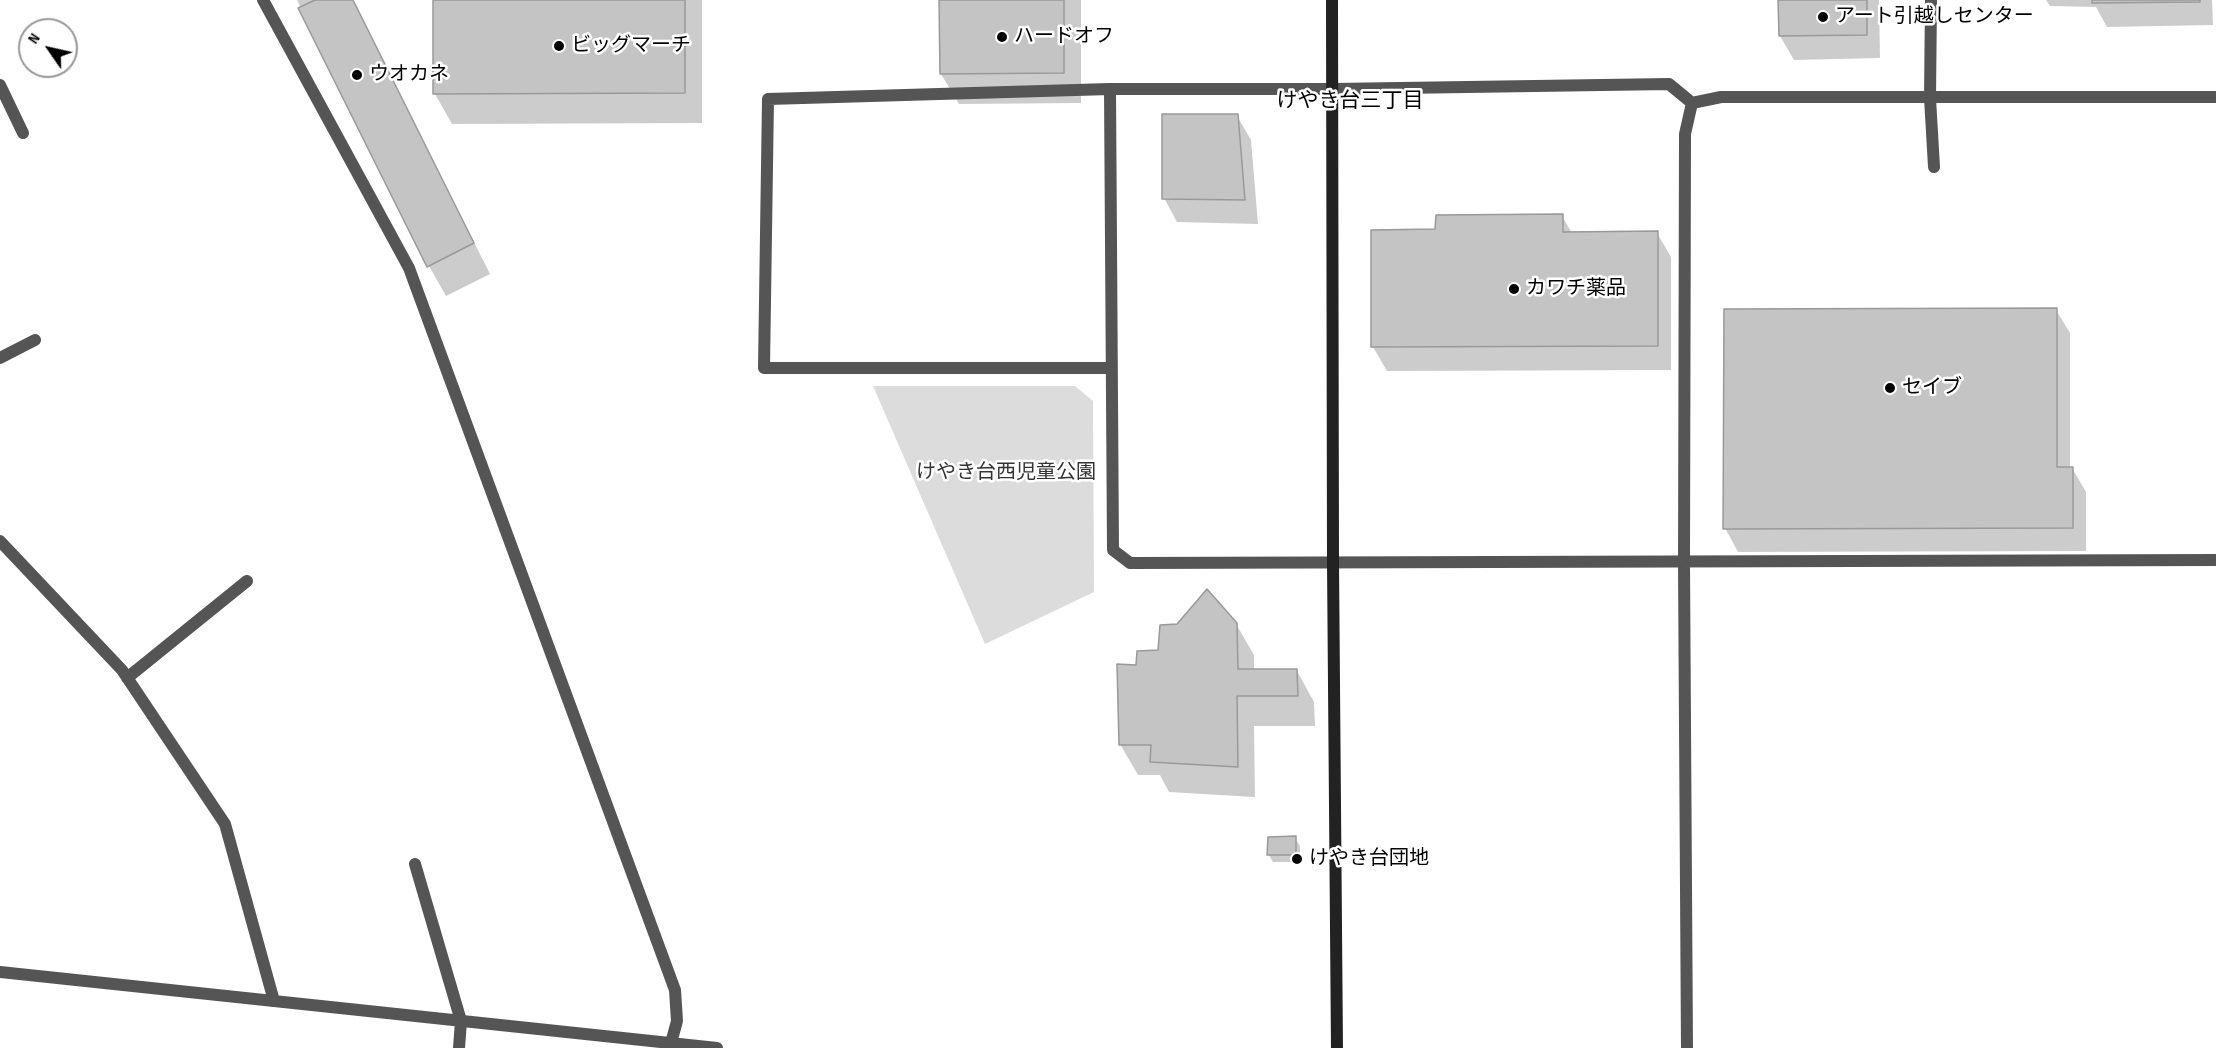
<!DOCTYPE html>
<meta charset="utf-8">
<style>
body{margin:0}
#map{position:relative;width:2216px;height:1048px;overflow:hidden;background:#fff;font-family:"Sofia Sans Condensed",sans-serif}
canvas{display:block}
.north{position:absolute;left:18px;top:18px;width:60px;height:60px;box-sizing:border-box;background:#fff;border:2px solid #999;border-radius:50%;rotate:304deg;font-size:16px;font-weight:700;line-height:24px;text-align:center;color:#000}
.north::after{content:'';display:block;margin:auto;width:21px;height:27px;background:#000;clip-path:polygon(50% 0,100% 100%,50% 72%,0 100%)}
</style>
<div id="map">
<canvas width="2216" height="1048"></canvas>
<div class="north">N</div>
</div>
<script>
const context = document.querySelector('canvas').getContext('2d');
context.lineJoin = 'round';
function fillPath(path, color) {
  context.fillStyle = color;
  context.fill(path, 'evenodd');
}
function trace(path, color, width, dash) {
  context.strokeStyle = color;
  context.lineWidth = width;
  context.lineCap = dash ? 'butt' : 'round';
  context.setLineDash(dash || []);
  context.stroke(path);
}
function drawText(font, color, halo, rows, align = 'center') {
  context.font = font + ' "Sofia Sans Condensed","Noto Sans JP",sans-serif';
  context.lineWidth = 5;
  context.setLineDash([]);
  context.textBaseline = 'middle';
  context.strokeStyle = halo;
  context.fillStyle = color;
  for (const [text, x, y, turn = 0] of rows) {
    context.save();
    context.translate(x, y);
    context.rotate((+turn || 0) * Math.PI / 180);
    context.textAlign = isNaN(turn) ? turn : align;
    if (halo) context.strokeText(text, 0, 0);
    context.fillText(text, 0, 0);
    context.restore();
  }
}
fillPath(new Path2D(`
 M873,386H1075L1093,401L1094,592L985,644Z`), '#dcdcdc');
fillPath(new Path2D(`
 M297,0H352L490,274L446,296L429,266Z
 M435,0H702V123L452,124L435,94Z
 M941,0H1081V103L959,104L941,74Z
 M1780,0H1879L1880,58L1794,60L1780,36Z
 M2046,0H2212L2213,25L2107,27L2096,7L2050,6Z
 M1237,116L1251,140L1258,224L1177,222L1164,198Z
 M1562,216L1572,233H1657L1671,257V370L1387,371L1373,347L1372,231H1437Z
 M2056,310L2070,333V468H2072L2086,492V551L1738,552L1725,528Z
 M1236,624L1254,655V671H1297L1314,702L1315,726H1254L1255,797L1169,792L1160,775H1138L1120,744L1138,666L1159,651Z
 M1295,838L1300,846V862H1273L1269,855Z`), '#0003');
const building = new Path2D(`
 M315,0H353L474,243L427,267L298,8Z
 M433,0H685V93L433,94Z
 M939,0H1064V73L940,74Z
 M1778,0H1867V35L1779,36Z
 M2092,0H2200V2L2092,3Z
 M1162,114H1238L1245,200L1162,199Z
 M1563,214V232L1658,231V346L1371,347V230L1435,229L1436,215Z
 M2057,308V467H2073V528L1723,529L1724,309Z
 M1207,589L1237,623L1238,669H1297L1298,696H1237L1238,767L1150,762L1151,745H1119L1117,664L1136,665L1137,651L1158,650L1160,625L1177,624Z
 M1296,836V855H1267L1268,837Z`);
fillPath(building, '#c4c4c4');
trace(building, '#999', 1.5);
trace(new Path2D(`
 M0,85L23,133
 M1930,98L1934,167
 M0,358L35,340
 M0,541L122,670L225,824L274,1001
 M127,678L247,581
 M415,864L461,1021`), '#555', 12);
trace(new Path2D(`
 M263,0L409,268L675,990L677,1021L671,1043
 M1110,89L1113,550L1130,563L2216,560
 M1930,98L1931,0
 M1110,368H764L768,99L1110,89H1333L1669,84L1692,103
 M0,972L717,1048
 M459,1048L461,1021
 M1687,1048L1684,563L1685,134L1692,103L1721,97H2216`), '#555', 12);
trace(new Path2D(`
 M1332,0L1333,563L1337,1048`), '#222', 12);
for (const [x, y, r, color] of [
 [1823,17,6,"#000"],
 [1002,37,6,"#000"],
 [559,46,6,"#000"],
 [357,75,6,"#000"],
 [1514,289,6,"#000"],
 [1890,388,6,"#000"],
 [1297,859,6,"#000"]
]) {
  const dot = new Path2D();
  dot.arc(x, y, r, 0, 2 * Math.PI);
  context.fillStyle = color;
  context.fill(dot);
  trace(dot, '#fff', 2);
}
drawText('20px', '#000', '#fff', [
 ["アート引越しセンター",1835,17],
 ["ハードオフ",1014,37],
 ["ビッグマーチ",571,46],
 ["ウオカネ",369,75],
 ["カワチ薬品",1526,289],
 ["セイブ",1902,388],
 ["けやき台団地",1309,859]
], 'left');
drawText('20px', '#333', '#fff', [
 ["けやき台西児童公園",1006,473]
]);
drawText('21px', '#000', '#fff', [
 ["けやき台三丁目",1350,102]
]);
</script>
